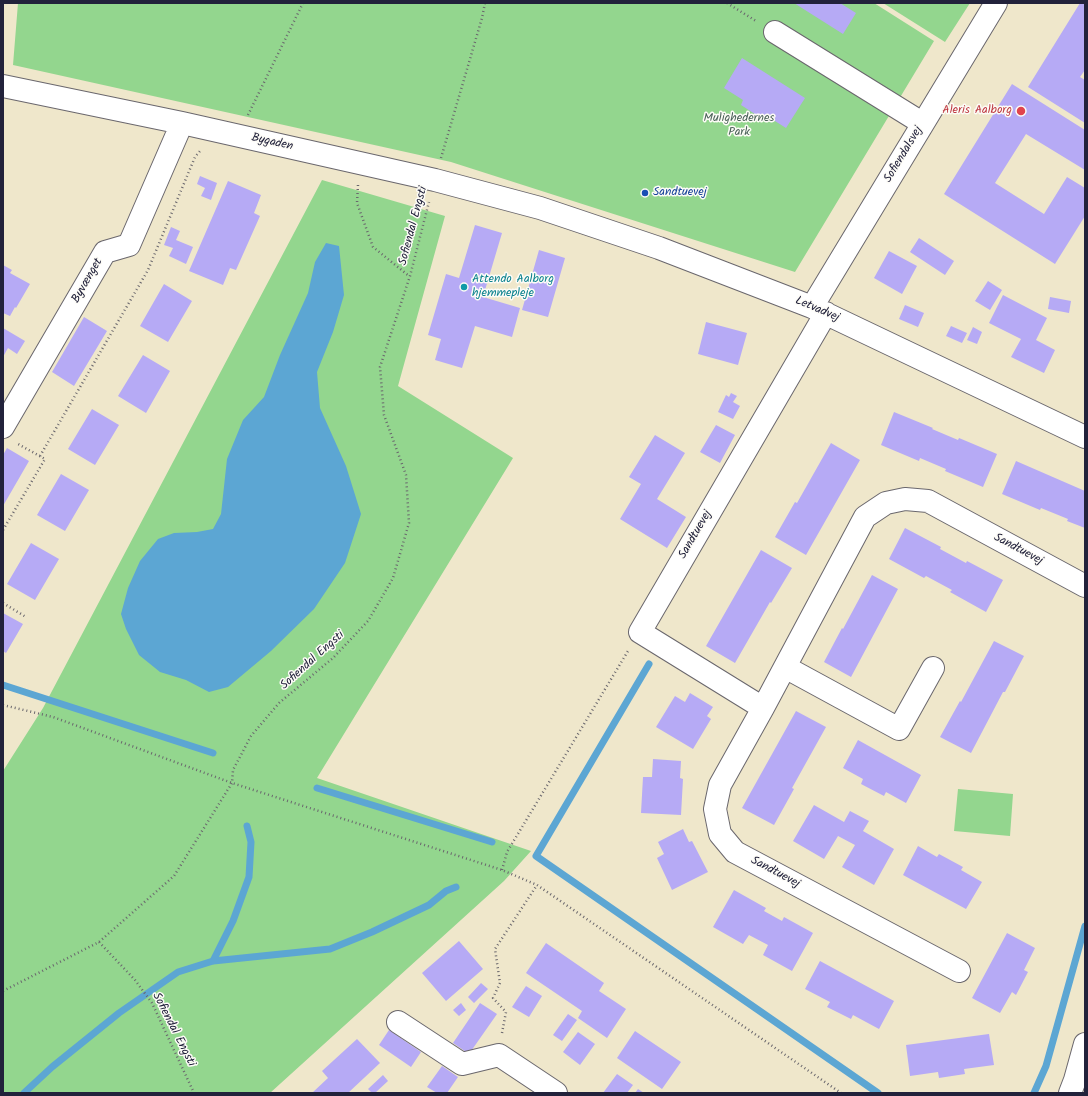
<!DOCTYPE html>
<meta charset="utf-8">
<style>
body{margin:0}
#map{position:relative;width:1088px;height:1096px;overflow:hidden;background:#efe7cb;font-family:Kalam,sans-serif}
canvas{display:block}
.frame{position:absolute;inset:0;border:4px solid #22223b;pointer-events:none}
</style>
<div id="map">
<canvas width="1088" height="1096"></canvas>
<div class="frame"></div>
</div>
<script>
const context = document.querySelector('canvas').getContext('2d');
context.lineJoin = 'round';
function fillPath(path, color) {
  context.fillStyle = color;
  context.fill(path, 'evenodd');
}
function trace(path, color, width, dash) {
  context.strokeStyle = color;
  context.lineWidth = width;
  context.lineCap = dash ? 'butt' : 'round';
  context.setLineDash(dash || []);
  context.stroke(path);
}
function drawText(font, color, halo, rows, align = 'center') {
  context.font = font + ' Kalam,sans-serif';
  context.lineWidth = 3;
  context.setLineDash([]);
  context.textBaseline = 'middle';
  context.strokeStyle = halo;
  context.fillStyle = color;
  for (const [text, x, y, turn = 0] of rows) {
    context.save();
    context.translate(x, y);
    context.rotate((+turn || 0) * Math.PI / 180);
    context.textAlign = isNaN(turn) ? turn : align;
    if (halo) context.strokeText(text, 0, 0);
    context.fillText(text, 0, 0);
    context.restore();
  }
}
fillPath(new Path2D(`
 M18,3H874L934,41L795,272L451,162L13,65Z
 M883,3H970L945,42Z
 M322,180L445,216L398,386L513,458L317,778L531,851L504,881L270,1093H3V771L43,708Z
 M958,789L1013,794L1010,836L954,831Z`), '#93d68e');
fillPath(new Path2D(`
 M326,243L339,246L344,295L333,332L317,372L320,408L346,466L361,514L345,563L314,609L271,651L228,687L209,692L186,680L160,672L139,655L126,629L121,614L128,588L140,561L158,539L174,533L197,532L213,529L221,514L227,459L243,420L264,397L280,355L308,293L315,262Z`), '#5ca6d3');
trace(new Path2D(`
 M649,664L536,856L878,1093
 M3,685L213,753
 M317,788L492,842
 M213,961L233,921L249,877L251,842L247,826
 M24,1093L52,1067L119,1013L178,972L213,961L330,949L372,932L429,905L446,891L456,887
 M1034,1093L1046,1066L1085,926`), '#5ca6d3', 7);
fillPath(new Path2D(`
 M794,3H840L856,13L843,34Z
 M1080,3H1085V70L1080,77L1085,80V123L1028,87Z
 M742,58L805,98L786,128L767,116L764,120L741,105L743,100L724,88Z
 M1012,84L1085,130V170L1026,134L995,183L1044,214L1067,177L1085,188V216L1055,264L944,194Z
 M200,176L217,183L211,200L201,196L205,188L197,184Z
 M228,181L261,195L254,213L260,216L236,270L230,268L223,285L189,271Z
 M475,225L502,233L483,297L520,308L512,337L475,326L462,368L435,360L441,339L428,335L446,274L459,278Z
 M171,227L180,231L176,240L193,247L186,264L169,256L173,248L164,245Z
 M919,238L954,261L945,275L910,252Z
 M539,250L565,258L548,317L522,310Z
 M889,251L917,266L902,294L874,278Z
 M3,265L12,270L10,273L30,284L16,308L15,307L10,316L3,313Z
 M988,281L1002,290L990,310L975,301Z
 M164,284L192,301L168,342L140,326Z
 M1003,295L1047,318L1036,340L1055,350L1044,373L1011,357L1021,339L989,323Z
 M1050,297L1071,301L1069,313L1048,309Z
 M905,305L924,313L918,327L899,319Z
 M84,317L107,331L74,386L52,372Z
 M706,322L747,333L738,365L698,354Z
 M951,326L967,333L962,343L946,336Z
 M973,327L982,332L977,344L967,340Z
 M3,328L25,341L17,354L8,348L3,357Z
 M143,355L170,371L146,413L118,396Z
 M731,393L737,396L733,402L740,406L733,419L718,412L726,395L729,397Z
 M92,409L119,425L95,465L68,449Z
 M894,412L933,428L932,429L958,440L959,438L997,454L983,487L945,471L946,469L920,458L919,461L881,445Z
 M716,425L735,435L720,463L700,452Z
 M655,435L685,453L657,499L686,517L667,548L620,519L641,484L629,477Z
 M831,443L860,460L806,555L775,537L795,502L797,503Z
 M7,448L29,461L3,506V455Z
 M1016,461L1085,491V528L1067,521L1068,519L1041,508L1040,510L1002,494Z
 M61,474L89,490L65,531L37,515Z
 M905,528L941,547L940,549L966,563L967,561L1003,580L986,612L950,592L952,590L926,576L924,578L889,559Z
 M31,543L59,559L35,600L7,584Z
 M761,550L792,568L771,603L770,602L735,663L706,646Z
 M872,575L898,589L851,677L824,662L842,628L843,629Z
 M3,613L23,624L6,653L3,651Z
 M994,641L1024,656L1005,692H1003L971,753L940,737L960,701L961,702Z
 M690,693L713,707L707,716L711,719L693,749L656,727L675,696L685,702Z
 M796,711L826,727L792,788L794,789L774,825L742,808Z
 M858,740L921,775L906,803L886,792L884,796L861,784L863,779L843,768Z
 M653,759L681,761L680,778L683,779L681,815L641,813L643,777H652Z
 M814,805L844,822L850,811L869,821L863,831L894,849L874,885L842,867L855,845L838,836L824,859L793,841Z
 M683,829L689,842L692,841L708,872L672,890L657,858L664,854L658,842Z
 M918,846L937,857L939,854L963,867L961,870L982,882L966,909L903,875Z
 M734,890L766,908L764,911L782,921L784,917L813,933L792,971L763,955L768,945L749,935L743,944L713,927Z
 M1007,933L1035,948L1024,970L1028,972L1016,995L1012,992L1000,1013L972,998Z
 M459,941L483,969L446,1001L422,973Z
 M546,943L604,983L599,991L626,1009L607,1038L578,1018L582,1011L526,973Z
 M820,961L894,1001L879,1029L853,1015L851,1019L827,1007L830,1002L805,989Z
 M481,983L488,989L474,1003L468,997Z
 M526,986L542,996L529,1017L512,1007Z
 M461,1003L466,1010L459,1016L453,1010Z
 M480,1003L497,1014L469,1054L453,1043Z
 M568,1014L577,1020L562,1041L553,1035Z
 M389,1030L421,1052L411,1067L379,1045Z
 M635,1031L681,1062L662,1089L617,1058Z
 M578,1032L595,1044L580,1065L563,1052Z
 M989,1034L994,1065L964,1069L965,1074L939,1078L938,1072L910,1076L906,1045Z
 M357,1039L380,1063L348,1093H312L328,1078L322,1071Z
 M442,1066L458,1077L447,1093H437L427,1087Z
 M617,1074L633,1085L627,1093H603Z
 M383,1075L388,1081L375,1093H372L368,1089Z
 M638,1089L644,1093H635Z`), '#b6aaf5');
const minor = new Path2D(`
 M775,32L922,123
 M3,86L182,123L435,180L540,208L659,248L812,307L1085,437
 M812,307L996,3
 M3,427L105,252L129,245L182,123
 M785,667L899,729L933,668
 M763,708L640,632L826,313
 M959,971L735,852L720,834L715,809L720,785L763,708L865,517L886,503L905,499L928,501L1085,586
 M398,1022L462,1064L499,1055L556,1093
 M1070,1093L1075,1080L1085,1044`);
trace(minor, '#6a676d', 24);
trace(new Path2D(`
 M727,3L756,21
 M248,115L303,3
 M441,158L482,18L485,3
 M358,185L357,203L373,247L409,276
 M40,456L148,270L195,157L200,151
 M3,530L45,459L18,444
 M3,603L26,617
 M3,705L53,717L232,783L502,870L537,885L841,1093
 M502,870L507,852L628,651
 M99,942L135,980L152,1003L194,1093
 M3,991L99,942L174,876L232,783L233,770L251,736L279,703L333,658L368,621L393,578L409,523L406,475L384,415L380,367L410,276L429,202
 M502,1033L506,1012L493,998L500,983L495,949L537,885`), '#6a676d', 2.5, [1, 3]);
trace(minor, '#fff', 22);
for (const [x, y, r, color] of [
 [1021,111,5,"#e0444e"],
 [645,193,4,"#1a4fb4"],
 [464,287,4,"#0f9aa8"]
]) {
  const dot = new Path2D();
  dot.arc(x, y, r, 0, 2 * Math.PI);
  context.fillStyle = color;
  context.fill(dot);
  trace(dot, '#fdfcf7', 1.5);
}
drawText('12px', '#be3a42', '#fdfcf7', [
 ["Aleris Aalborg",1012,111]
], 'right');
drawText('12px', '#4a6158', '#fdfcf7', [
 ["Mulighedernes",739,119],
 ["Park",739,133]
]);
drawText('12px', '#22223b', '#fdfcf7', [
 ["Bygaden",272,143,13],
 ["Sofiendalsvej",904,155,-59],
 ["Sofiendal Engsti",414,226,-75],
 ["Byvænget",88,281,-60],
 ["Letvadvej",817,310,23],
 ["Sandtuevej",696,535,-60],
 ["Sandtuevej",1018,550,28],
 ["Sofiendal Engsti",313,661,-42],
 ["Sandtuevej",775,873,28],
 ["Sofiendal Engsti",173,1030,63]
]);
drawText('12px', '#164399', '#fdfcf7', [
 ["Sandtuevej",653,193]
], 'left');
drawText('12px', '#0d838f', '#fdfcf7', [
 ["Attendo Aalborg",472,280],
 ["hjemmepleje",472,294]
], 'left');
</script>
